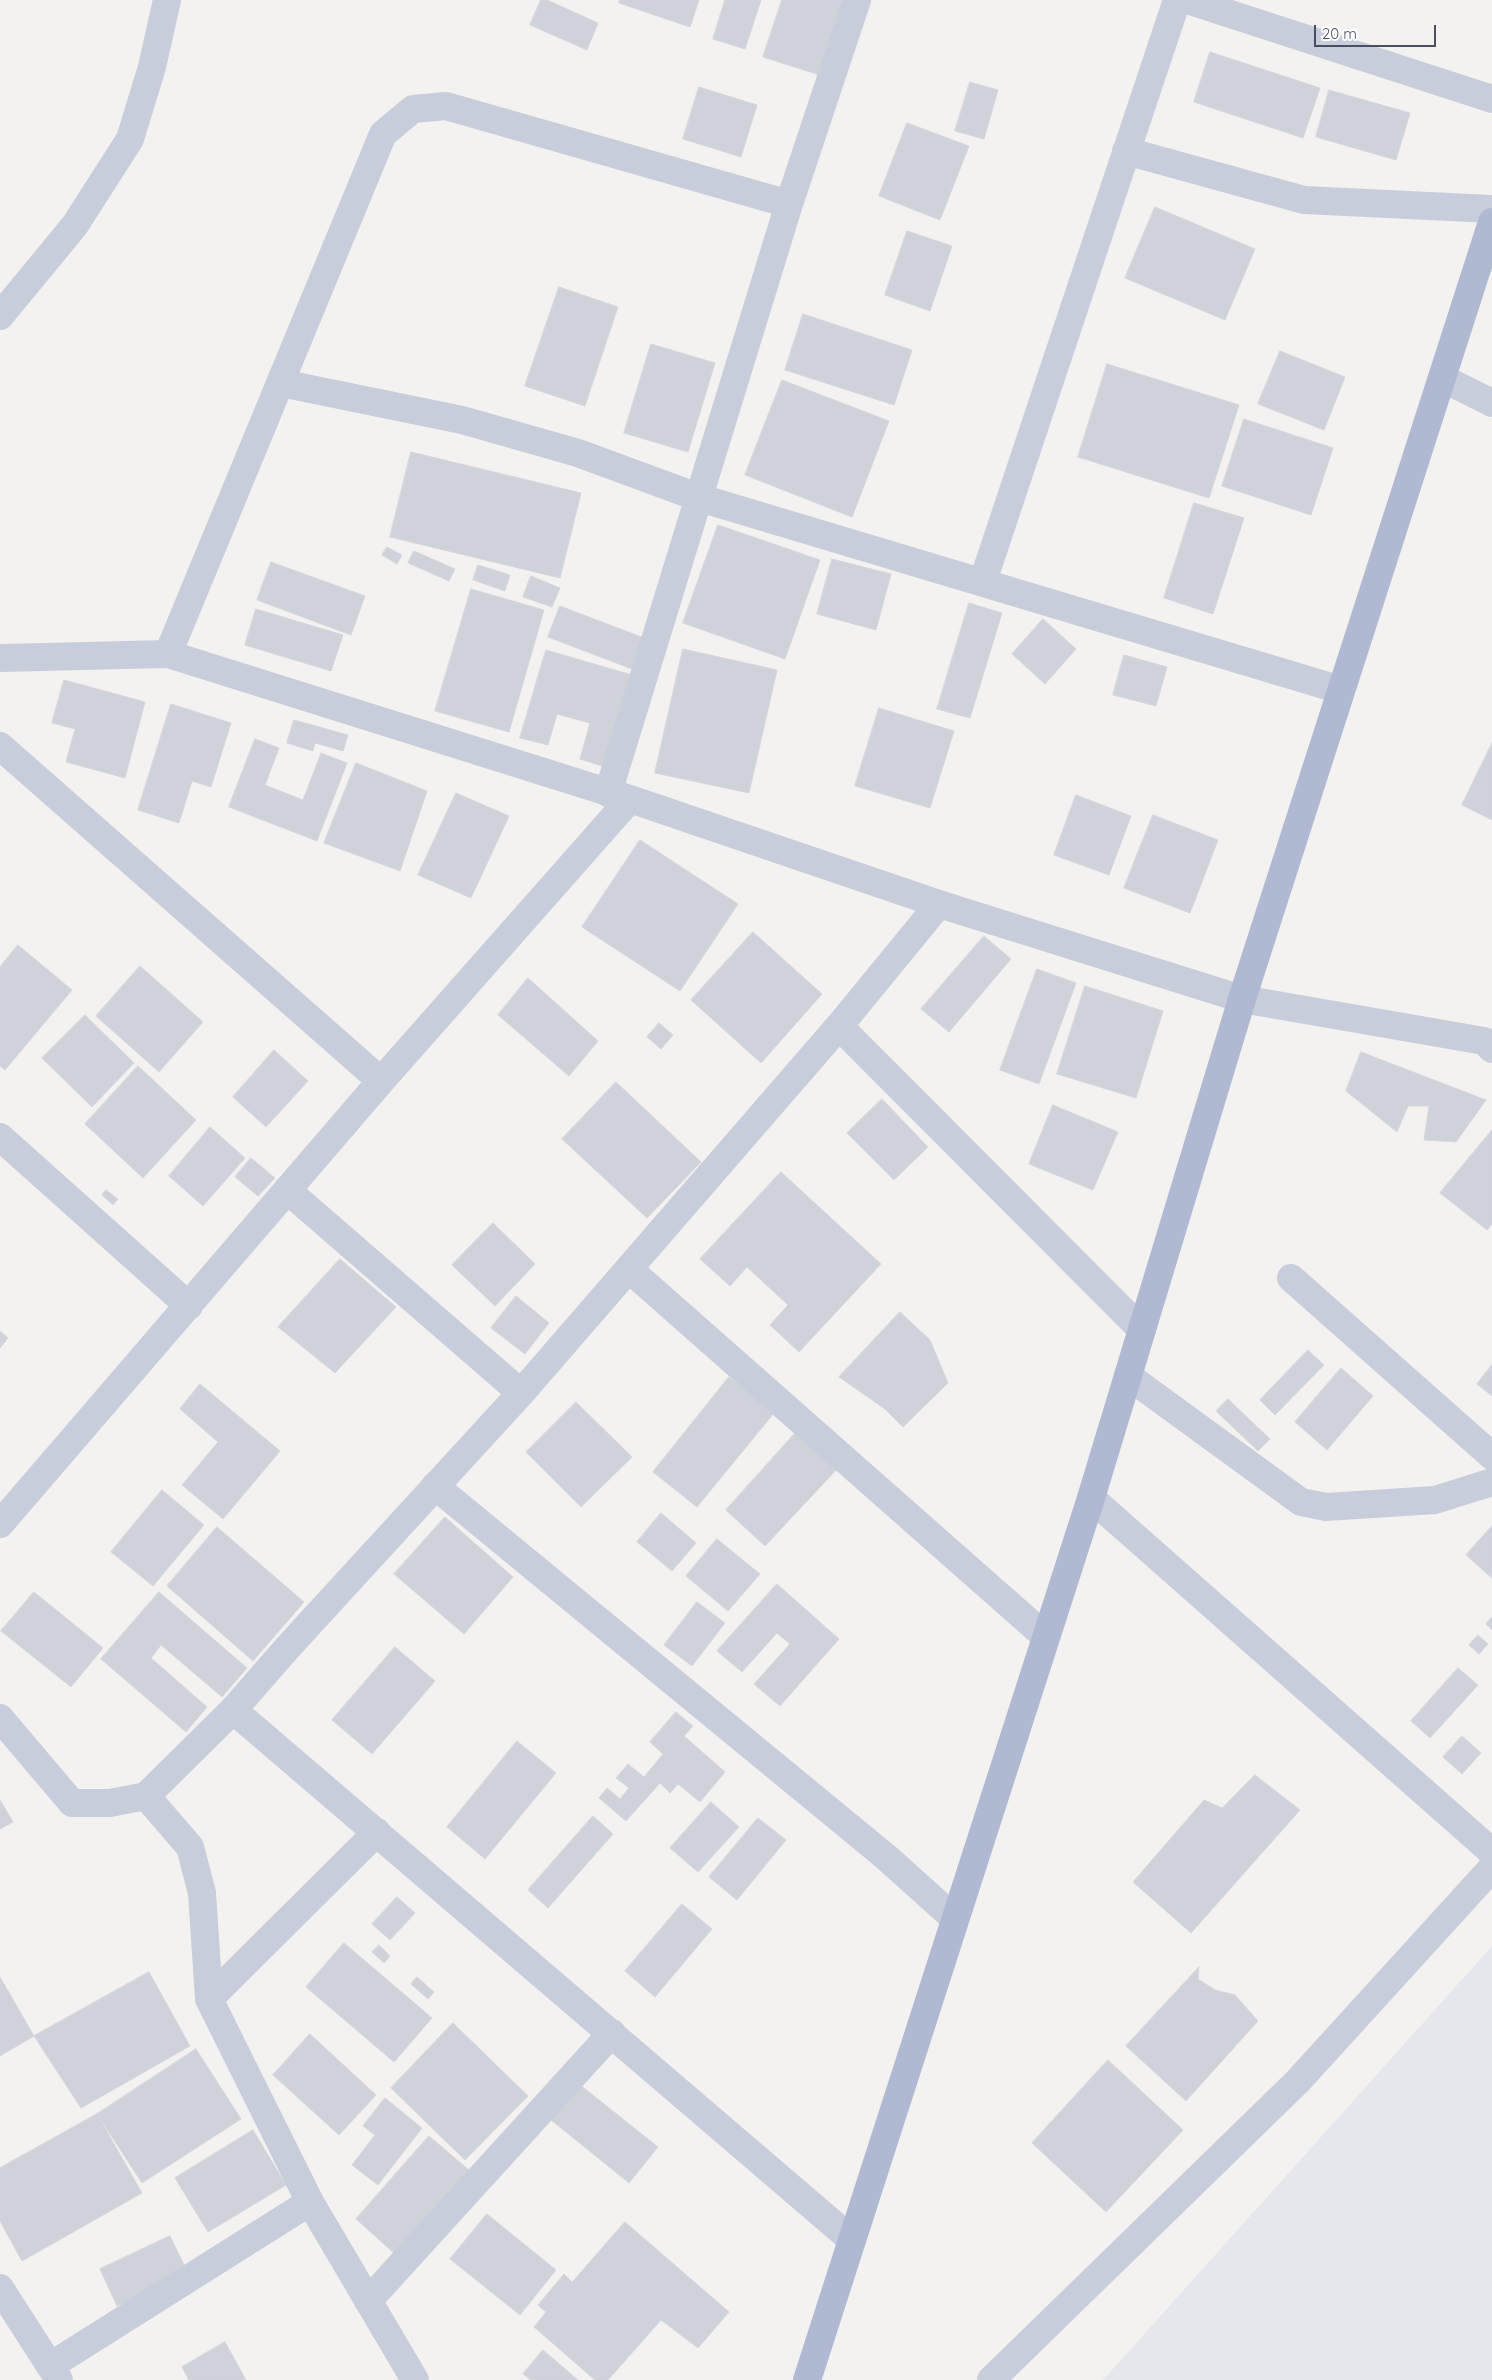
<!DOCTYPE html>
<style>
body{margin:0}
#map{position:relative;width:1492px;height:2380px;overflow:hidden;background:#f4f2f1;font-family:Quicksand,sans-serif}
canvas{display:block}
.scale{position:absolute;left:1314px;top:25px;width:122px;height:22px;box-sizing:border-box;border:2px solid #474f61;border-top:0;padding-left:6px;font-size:15px;line-height:18px;white-space:nowrap;color:#474f61;-webkit-text-stroke:4px #fff;paint-order:stroke}
</style>
<div id="map">
<canvas width="1492" height="2380"></canvas>
<div class="scale">20 m</div>
</div>
<script>
const context = document.querySelector('canvas').getContext('2d');
context.lineJoin = 'round';
function fillPath(path, color) {
  context.fillStyle = color;
  context.fill(path, 'evenodd');
}
function trace(path, color, width, dash) {
  context.strokeStyle = color;
  context.lineWidth = width;
  context.lineCap = dash ? 'butt' : 'round';
  context.setLineDash(dash || []);
  context.stroke(path);
}
fillPath(new Path2D(`
 M1492,1946V2380H1103Z`), '#e6e7ec');
const building = new Path2D(`
 M541,0H547L598,23L587,50L530,25Z
 M620,0H699L690,27L619,3Z
 M725,0H761L745,49L713,39Z
 M782,0H850L826,77L763,57Z
 M1210,52L1320,88L1303,138L1194,102Z
 M970,82L998,90L984,139L955,131Z
 M699,87L757,105L741,157L683,139Z
 M1329,90L1410,113L1396,160L1316,137Z
 M907,123L969,146L940,220L879,196Z
 M1155,207L1255,249L1225,320L1125,278Z
 M907,231L952,246L930,311L885,295Z
 M559,287L618,307L585,406L525,386Z
 M803,314L912,350L894,405L785,370Z
 M651,344L715,363L688,452L624,433Z
 M1280,351L1345,377L1324,430L1258,404Z
 M1107,364L1239,405L1209,498L1078,457Z
 M782,380L889,421L852,517L745,475Z
 M1244,419L1333,448L1311,515L1222,486Z
 M411,452L581,493L560,578L390,537Z
 M1194,503L1244,518L1213,614L1164,598Z
 M718,525L820,560L785,659L683,623Z
 M387,547L402,555L397,564L382,555Z
 M414,551L455,569L449,581L408,563Z
 M832,559L891,574L876,630L817,614Z
 M271,562L365,596L351,635L257,600Z
 M478,565L510,575L505,591L473,580Z
 M531,576L560,588L552,607L523,597Z
 M471,589L544,610L509,732L435,711Z
 M969,603L1002,613L970,718L937,709Z
 M560,606L644,638L632,669L548,637Z
 M256,609L343,635L331,671L245,645Z
 M1043,619L1076,649L1045,684L1012,654Z
 M683,649L777,670L749,793L655,773Z
 M546,650L632,675L605,767L580,759L590,723L557,714L548,745L520,738Z
 M1124,655L1167,667L1156,706L1113,695Z
 M64,680L145,702L125,778L66,762L75,729L52,723Z
 M171,704L231,723L211,787L192,781L179,823L138,810Z
 M879,708L954,731L930,808L855,786Z
 M294,720L348,735L343,751L315,743L313,751L287,743Z
 M255,739L279,748L265,785L303,800L321,753L347,763L317,841L229,807Z
 M1492,743V820L1462,805Z
 M356,763L427,791L400,871L324,843Z
 M456,793L509,816L471,898L418,875Z
 M1076,795L1131,816L1109,875L1054,855Z
 M1153,815L1218,840L1190,913L1124,888Z
 M640,840L738,904L680,991L582,927Z
 M753,932L822,994L761,1063L691,1000Z
 M984,936L1011,959L949,1032L921,1009Z
 M18,945L72,990L5,1070L0,1066V967Z
 M140,966L203,1022L159,1072L96,1016Z
 M1037,969L1076,983L1039,1084L1000,1070Z
 M528,978L598,1041L569,1076L498,1015Z
 M1085,986L1163,1011L1136,1098L1057,1074Z
 M85,1015L134,1063L92,1107L42,1058Z
 M659,1023L673,1035L661,1049L647,1037Z
 M274,1050L308,1081L266,1127L233,1097Z
 M1361,1052L1486,1100L1456,1142L1424,1140L1429,1106H1408L1397,1132L1346,1091Z
 M138,1066L196,1120L143,1178L85,1124Z
 M616,1082L701,1162L647,1218L562,1139Z
 M882,1099L928,1147L894,1180L847,1133Z
 M1053,1105L1118,1132L1093,1190L1029,1164Z
 M210,1127L245,1158L203,1206L169,1176Z
 M1492,1130V1224L1487,1230L1440,1193Z
 M251,1158L275,1178L258,1196L235,1177Z
 M781,1172L881,1264L799,1352L770,1325L788,1305L747,1267L730,1286L700,1259Z
 M106,1190L118,1199L113,1205L102,1195Z
 M493,1223L535,1264L495,1306L452,1265Z
 M340,1259L396,1307L335,1373L278,1327Z
 M516,1296L549,1323L525,1354L491,1328Z
 M900,1312L930,1340L948,1383L903,1427L885,1409L839,1377Z
 M0,1331L8,1338L0,1348Z
 M1308,1350L1324,1365L1275,1415L1260,1400Z
 M1492,1365V1396L1477,1384Z
 M1341,1368L1373,1396L1327,1450L1295,1422Z
 M729,1377L774,1413L697,1507L653,1472Z
 M200,1384L280,1451L223,1519L182,1485L218,1442L180,1409Z
 M1228,1399L1270,1439L1258,1451L1216,1411Z
 M576,1402L632,1457L581,1507L526,1452Z
 M797,1431L838,1468L765,1546L726,1510Z
 M162,1490L204,1525L153,1586L111,1552Z
 M661,1513L696,1543L672,1571L637,1542Z
 M445,1517L513,1577L464,1634L394,1574Z
 M1492,1526V1578L1466,1555Z
 M217,1527L304,1602L253,1661L167,1586Z
 M717,1539L760,1574L728,1611L686,1576Z
 M777,1584L839,1639L780,1706L754,1684L790,1644L777,1633L742,1672L717,1651Z
 M34,1592L103,1648L71,1687L1,1631Z
 M159,1592L247,1668L222,1697L161,1645L151,1658L207,1707L186,1732L101,1659Z
 M697,1602L725,1623L692,1666L664,1645Z
 M1492,1617V1630L1486,1624Z
 M1478,1635L1488,1644L1479,1654L1469,1645Z
 M395,1647L435,1681L372,1754L332,1720Z
 M1458,1668L1478,1685L1430,1738L1411,1721Z
 M676,1712L693,1726L684,1736L725,1772L700,1802L678,1784L670,1793L660,1783L626,1821L599,1798L607,1788L620,1799L629,1788L616,1778L628,1764L644,1777L663,1754L650,1742Z
 M1462,1736L1481,1753L1462,1774L1443,1757Z
 M517,1741L556,1773L485,1859L447,1827Z
 M1255,1775L1300,1810L1191,1933L1133,1882L1204,1800L1222,1808Z
 M0,1800L13,1822L0,1829Z
 M711,1802L739,1827L698,1872L670,1848Z
 M593,1816L613,1834L548,1908L528,1890Z
 M758,1818L786,1840L737,1900L709,1877Z
 M397,1897L415,1913L390,1940L372,1924Z
 M682,1904L712,1929L655,1997L625,1971Z
 M344,1943L432,2018L394,2062L306,1987Z
 M379,1945L390,1956L384,1963L372,1952Z
 M1199,1967L1198,1979L1215,1990L1235,1995L1258,2021L1186,2101L1126,2046Z
 M149,1972L190,2046L81,2108L34,2036Z
 M0,1977L34,2036L0,2056Z
 M417,1977L434,1992L428,1999L411,1984Z
 M453,2023L528,2096L465,2160L391,2088Z
 M310,2034L376,2095L339,2135L273,2075Z
 M196,2049L241,2119L142,2183L97,2114Z
 M1108,2060L1183,2130L1106,2212L1032,2143Z
 M574,2080L658,2147L629,2183L545,2115Z
 M385,2098L422,2128L378,2185L352,2165L375,2135L363,2126Z
 M97,2114L142,2193L22,2261L0,2221V2168Z
 M253,2130L286,2185L208,2232L175,2178Z
 M429,2136L469,2170L395,2254L356,2219Z
 M487,2214L556,2270L520,2315L450,2259Z
 M625,2222L729,2312L698,2348L661,2320L608,2380H595L534,2327L546,2312L538,2305L564,2274L572,2282Z
 M170,2236L188,2273L117,2306L100,2269Z
 M225,2342L246,2380H189L182,2367Z
 M543,2350L578,2380H531L523,2374Z`);
fillPath(building, '#d0d2d9');
trace(building, '#d5d5dd', 1);
trace(new Path2D(`
 M1187,0L1492,99
 M1126,151L1304,200L1492,209
 M0,316L75,225L130,139L152,67L167,0
 M1442,378L1492,403
 M281,383L462,420L578,453L700,498L1341,690
 M983,581L1177,0
 M168,654L383,134L413,109L446,106L789,204
 M0,658L168,654L630,799L939,904L1242,999L1484,1041L1492,1049
 M0,746L381,1081
 M608,793L789,204L857,0
 M839,1026L1142,1330
 M0,1137L189,1306
 M287,1190L521,1393
 M630,1270L1046,1637
 M1291,1278L1492,1456
 M1128,1376L1301,1502L1326,1507L1435,1500L1492,1482
 M435,1486L886,1857L955,1919
 M1091,1498L1492,1852
 M0,1524L381,1081L630,799
 M233,1710L852,2240
 M0,1718L72,1803H110L146,1796L190,1847L202,1893L209,1999L310,2202L415,2380
 M146,1796L233,1710L289,1646L521,1393L839,1026L939,904
 M209,1999L377,1832
 M0,2288L59,2380
 M368,2301L612,2033
 M50,2366L310,2202
 M991,2380L1298,2081L1492,1868`), '#c7cdda', 28);
trace(new Path2D(`
 M807,2380L1091,1498L1242,999L1492,222`), '#afb9d2', 28);
</script>
